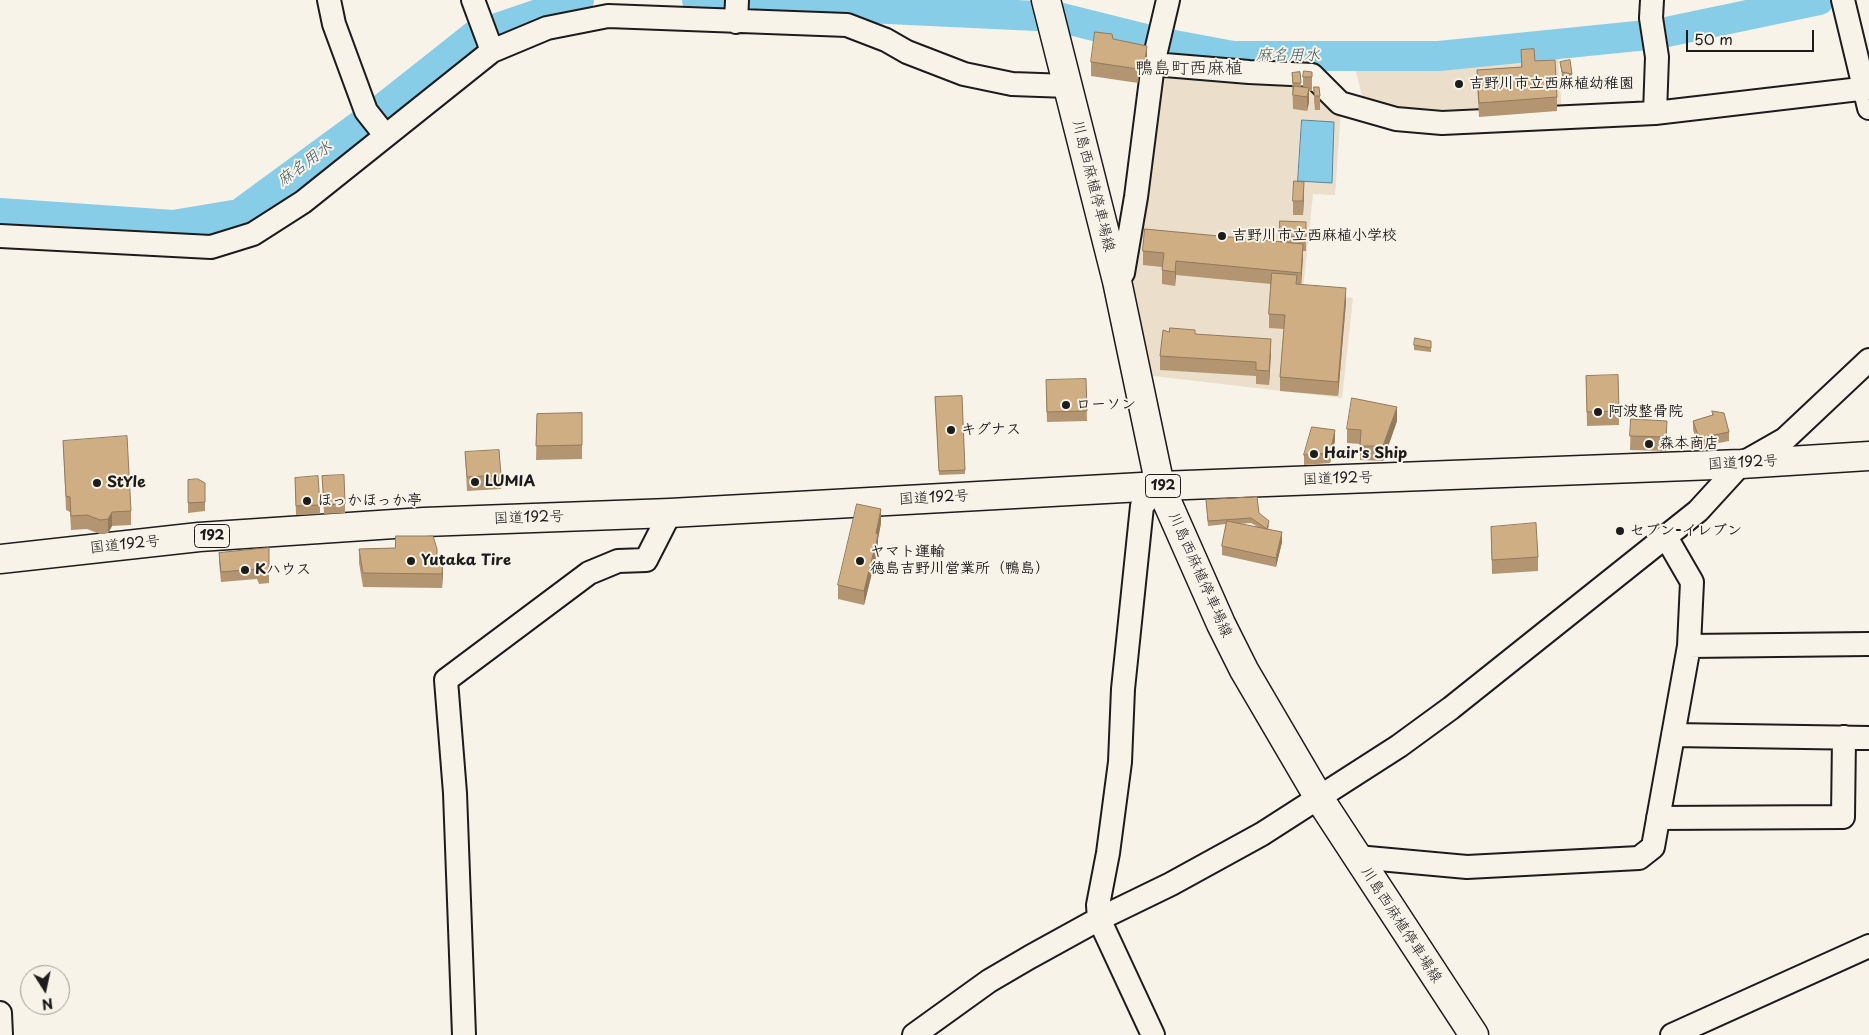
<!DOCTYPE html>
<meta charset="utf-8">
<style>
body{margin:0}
#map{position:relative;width:1869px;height:1035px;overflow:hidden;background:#f7f3e8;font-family:"Playpen Sans",sans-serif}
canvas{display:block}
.north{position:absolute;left:20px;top:965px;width:50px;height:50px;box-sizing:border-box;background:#f7f3e8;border:1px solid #9f9d96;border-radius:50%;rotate:170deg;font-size:14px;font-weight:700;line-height:20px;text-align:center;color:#1c1c1c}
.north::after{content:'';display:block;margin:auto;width:18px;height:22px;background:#1c1c1c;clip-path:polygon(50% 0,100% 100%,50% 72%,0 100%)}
.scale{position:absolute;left:1686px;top:30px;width:128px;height:22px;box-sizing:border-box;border:2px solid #1c1c1c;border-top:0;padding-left:6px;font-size:15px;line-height:18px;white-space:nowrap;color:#1c1c1c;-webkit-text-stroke:4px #f7f3e8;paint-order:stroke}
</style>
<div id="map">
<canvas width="1869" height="1035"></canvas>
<div class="north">N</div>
<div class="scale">50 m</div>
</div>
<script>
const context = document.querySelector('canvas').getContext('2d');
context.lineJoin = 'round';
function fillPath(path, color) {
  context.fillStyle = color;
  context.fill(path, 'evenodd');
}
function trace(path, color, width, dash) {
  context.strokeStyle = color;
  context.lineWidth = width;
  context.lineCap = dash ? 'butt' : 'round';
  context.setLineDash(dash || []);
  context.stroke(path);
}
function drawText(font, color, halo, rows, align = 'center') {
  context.font = font + ' "Playpen Sans","Klee One",sans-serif';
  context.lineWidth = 4;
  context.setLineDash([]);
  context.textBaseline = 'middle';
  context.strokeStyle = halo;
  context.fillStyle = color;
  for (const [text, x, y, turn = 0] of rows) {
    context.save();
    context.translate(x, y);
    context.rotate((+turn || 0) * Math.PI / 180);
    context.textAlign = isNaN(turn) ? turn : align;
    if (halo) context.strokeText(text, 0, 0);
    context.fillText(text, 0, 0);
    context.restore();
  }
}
fillPath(new Path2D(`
 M1558,53L1562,114L1450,118L1364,104L1354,64Z
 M1157,72L1315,83L1341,109L1335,195L1313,194L1303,290L1353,298L1342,398L1153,376L1130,276Z`), '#ebdeca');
const water = new Path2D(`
 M1302,120L1334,122L1332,183L1298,181Z`);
fillPath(water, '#87cde8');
trace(water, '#5c8696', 1);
trace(new Path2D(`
 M697,0L1058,17L1158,42L1233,56H1439L1657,34L1819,0
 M0,213L173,225L239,214L378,112L474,36L579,0`), '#87cde8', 30);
const minor = new Path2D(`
 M329,0L334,24L366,111L385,135
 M473,0L492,51
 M1652,0L1651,18L1657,57L1655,113
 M1843,0L1869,108
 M736,22L737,0
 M1153,64L1249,72L1312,75L1340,103L1396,119L1442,123L1655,113L1869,88
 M0,236L211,247L253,234L303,202L492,51L547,28L608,16L847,25L886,40L907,52L964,74L1012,84L1068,86
 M1117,281L1123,273L1136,197L1153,64L1168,0
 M1689,646L1869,644
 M1673,735L1869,738
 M1658,818L1843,817L1844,737
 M1357,857L1467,867L1639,858L1653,847L1689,646L1692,582L1666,537
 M0,1013L1,1035
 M464,1035L455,793L446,680L589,573L618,561L646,560L670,513
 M914,1035L989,981L1030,957L1099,919L1171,884L1262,834L1399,746L1451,708L1698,511L1741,464L1785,439L1869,360
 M1153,1035L1099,919L1098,905L1108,853L1120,762L1123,689L1142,506L1160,486
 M1672,1035L1869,946`);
const major = new Path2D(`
 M1046,0L1117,281L1160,486L1221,624L1244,670L1319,798L1474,1035`);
const highway = new Path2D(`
 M0,559L199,537L424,522L670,513L1160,486L1741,464L1869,456`);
trace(minor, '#1c1c1c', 26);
trace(major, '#1c1c1c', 31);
trace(highway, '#1c1c1c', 31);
trace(minor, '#f7f3e8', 22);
trace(major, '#f7f3e8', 28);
trace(highway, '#f7f3e8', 28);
fillPath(new Path2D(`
 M1113,39L1147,61L1145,74L1139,75L1138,83L1091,76V62Z
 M1521,50L1535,61L1557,97V111L1479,117L1477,84V70L1521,67Z
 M1560,62L1572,74V79L1562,77Z
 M1300,72L1301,87L1303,88V77L1312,72V91H1309V102L1307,111L1293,109L1292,73Z
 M1314,87L1320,96V110H1315L1314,101Z
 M1304,196L1303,215H1293V201Z
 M1280,221L1306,222V251H1303L1301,284L1346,302L1338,396L1280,391V377L1284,329L1269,328V314L1271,284L1176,275L1175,286L1162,284V267L1143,265V251L1280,242Z
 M1169,332L1195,334L1271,353L1269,385L1256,384V376L1160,370V356Z
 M1431,341V352L1414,350V345Z
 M1586,376L1619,411V425L1587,426Z
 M1086,379L1087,421L1047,422L1046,390Z
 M962,396L965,474L939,475L935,397Z
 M1712,411L1729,432V441L1699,447L1693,430V421L1712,415Z
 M582,413V459L536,460L537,414Z
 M1631,419L1667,435L1666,451L1630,450Z
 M1397,421L1383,461L1360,460V444L1347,443V429Z
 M1335,440L1330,463L1304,465V455Z
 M63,441L131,511V525L112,526L108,533L100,534L87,529L71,530L70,512L66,510Z
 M465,452L501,475V489L467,491Z
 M322,476L345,504V513L324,514Z
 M295,478L320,505V514L296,515Z
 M188,480L205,483V511L188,513Z
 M1206,500L1259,513L1269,526L1268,529L1282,542L1276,567L1222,555V546L1226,524L1208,526ZM1251,523L1258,527L1238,524Z
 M881,523L878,539V549L864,605L838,599V585Z
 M1491,527L1538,557V571L1492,574Z
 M269,548V583L259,584L257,579L221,582L219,562V553Z
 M395,548L437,559L443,573L442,588L363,587L359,563V549Z`), '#b39671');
fillPath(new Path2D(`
 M1147,46V61L1145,74V60Z
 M1139,61V75L1138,83V69Z
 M1309,88V102L1307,111V97Z
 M1304,182V196L1303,215V201Z
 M1303,244V258L1301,287V273Z
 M1176,261V275L1175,286V272Z
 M1346,288V302L1338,396V382Z
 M1271,339V353L1269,385V371Z
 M1397,407V421L1383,461V446Z
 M1667,421V435L1666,451V437Z
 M1335,430V440L1330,463V453Z
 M881,509V523L878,539V549L864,605V591Z
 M112,512V526L108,533V519Z
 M1282,532V542L1276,567V558Z
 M443,559V573L442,588V574Z`), '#927a5c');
const building = new Path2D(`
 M1095,32L1112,34L1113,39L1147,46L1145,60L1139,61L1138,69L1091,62Z
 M1534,49L1535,61L1555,60L1557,97L1479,103L1477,70L1522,67L1521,50Z
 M1570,60L1572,74L1562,72L1560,62Z
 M1304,71L1312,72V77H1303Z
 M1300,72L1301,83H1293L1292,73Z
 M1294,86L1309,88L1307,97L1293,95Z
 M1314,87H1319L1320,96H1315Z
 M1294,181L1304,182L1303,201H1293Z
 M1280,221L1306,222V237L1280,236Z
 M1145,229L1303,244L1301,273L1176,261L1175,272L1162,270L1164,253L1143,251Z
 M1272,273L1297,275L1296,284L1346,288L1338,382L1280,377L1285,315L1269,314Z
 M1170,328L1195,330V334L1271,339L1269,371L1256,370V362L1160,356L1163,330L1169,332Z
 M1415,338L1431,341V348L1414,345Z
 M1618,375L1619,411L1587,412L1586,376Z
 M1086,379L1087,411L1047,412L1046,380Z
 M962,396L965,470L939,471L935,397Z
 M1352,398L1397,407L1383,446H1360L1361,430L1347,429Z
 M1712,411L1724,413L1729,432L1699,438L1693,421L1713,415Z
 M582,413V445L536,446L537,414Z
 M1631,419L1667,421L1666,437L1630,436Z
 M1312,427L1335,430L1330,453L1304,455Z
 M127,436L131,511L112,512L108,519L100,520L87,515L71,516L70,497L66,496L63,441Z
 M499,450L501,475L467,477L465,452Z
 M344,475L345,504L324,505L322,476Z
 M318,476L320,505L296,506L295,478Z
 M198,479L205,483V502L188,503V480Z
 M1257,497L1259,513L1269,521L1267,529L1251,518L1208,521L1206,500Z
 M857,504L881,509L876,533L878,535L864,591L838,585Z
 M1227,521L1282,532L1276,558L1222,546Z
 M1536,523L1538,557L1492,560L1491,527Z
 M396,536H433L437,549V559H443L442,574L363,573L359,549L395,548Z
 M269,548V573L259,575L257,569L221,572L219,553Z`);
fillPath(building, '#d0ae83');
trace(building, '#927a5c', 1);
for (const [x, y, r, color] of [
 [1459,84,5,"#1c1c1c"],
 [1222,236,5,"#1c1c1c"],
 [1066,405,5,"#1c1c1c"],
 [1598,412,5,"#1c1c1c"],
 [951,430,5,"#1c1c1c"],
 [1649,444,5,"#1c1c1c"],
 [1314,454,5,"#1c1c1c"],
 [475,482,5,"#1c1c1c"],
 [97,483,5,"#1c1c1c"],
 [307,501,5,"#1c1c1c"],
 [1620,531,5,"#1c1c1c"],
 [411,561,5,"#1c1c1c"],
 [860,561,5,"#1c1c1c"],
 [245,570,5,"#1c1c1c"]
]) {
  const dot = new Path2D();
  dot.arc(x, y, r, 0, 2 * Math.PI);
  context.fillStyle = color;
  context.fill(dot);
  trace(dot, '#f7f3e8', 2);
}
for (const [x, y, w] of [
 [1163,486,35],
 [212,536,35]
]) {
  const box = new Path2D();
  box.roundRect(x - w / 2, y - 11.5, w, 23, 4);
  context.fillStyle = '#f7f3e8';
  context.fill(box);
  trace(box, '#1c1c1c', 1);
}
drawText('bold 14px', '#1c1c1c', null, [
 ["192",1163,486],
 ["192",212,536]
]);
drawText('bold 15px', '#1c1c1c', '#f7f3e8', [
 ["吉野川市立西麻植幼稚園",1469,84],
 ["吉野川市立西麻植小学校",1232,236],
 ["ローソン",1076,405],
 ["阿波整骨院",1608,412],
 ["キグナス",961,430],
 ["森本商店",1659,444],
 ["Hair's Ship",1324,454],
 ["LUMIA",485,482],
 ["StYle",107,483],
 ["ほっかほっか亭",317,501],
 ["セブン-イレブン",1630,531],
 ["ヤマト運輸",870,552],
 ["徳島吉野川営業所（鴨島）",870,569],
 ["Yutaka Tire",421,561],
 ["Kハウス",255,570]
], 'left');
drawText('15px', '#1c1c1c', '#f7f3e8', [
 ["川島西麻植停車場線",1093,186,76],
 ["国道192号",1743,463,-3],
 ["国道192号",1338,479,-2],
 ["国道192号",934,498,-3],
 ["国道192号",529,518,-2],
 ["国道192号",125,545,-6],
 ["川島西麻植停車場線",1200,575,66],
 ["川島西麻植停車場線",1401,925,57]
]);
drawText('italic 16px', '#415a63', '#f7f3e8', [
 ["麻名用水",1288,56],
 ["麻名用水",305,164,-37]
]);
drawText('18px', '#1c1c1c', '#f7f3e8', [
 ["鴨島町西麻植",1189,69]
]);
</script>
